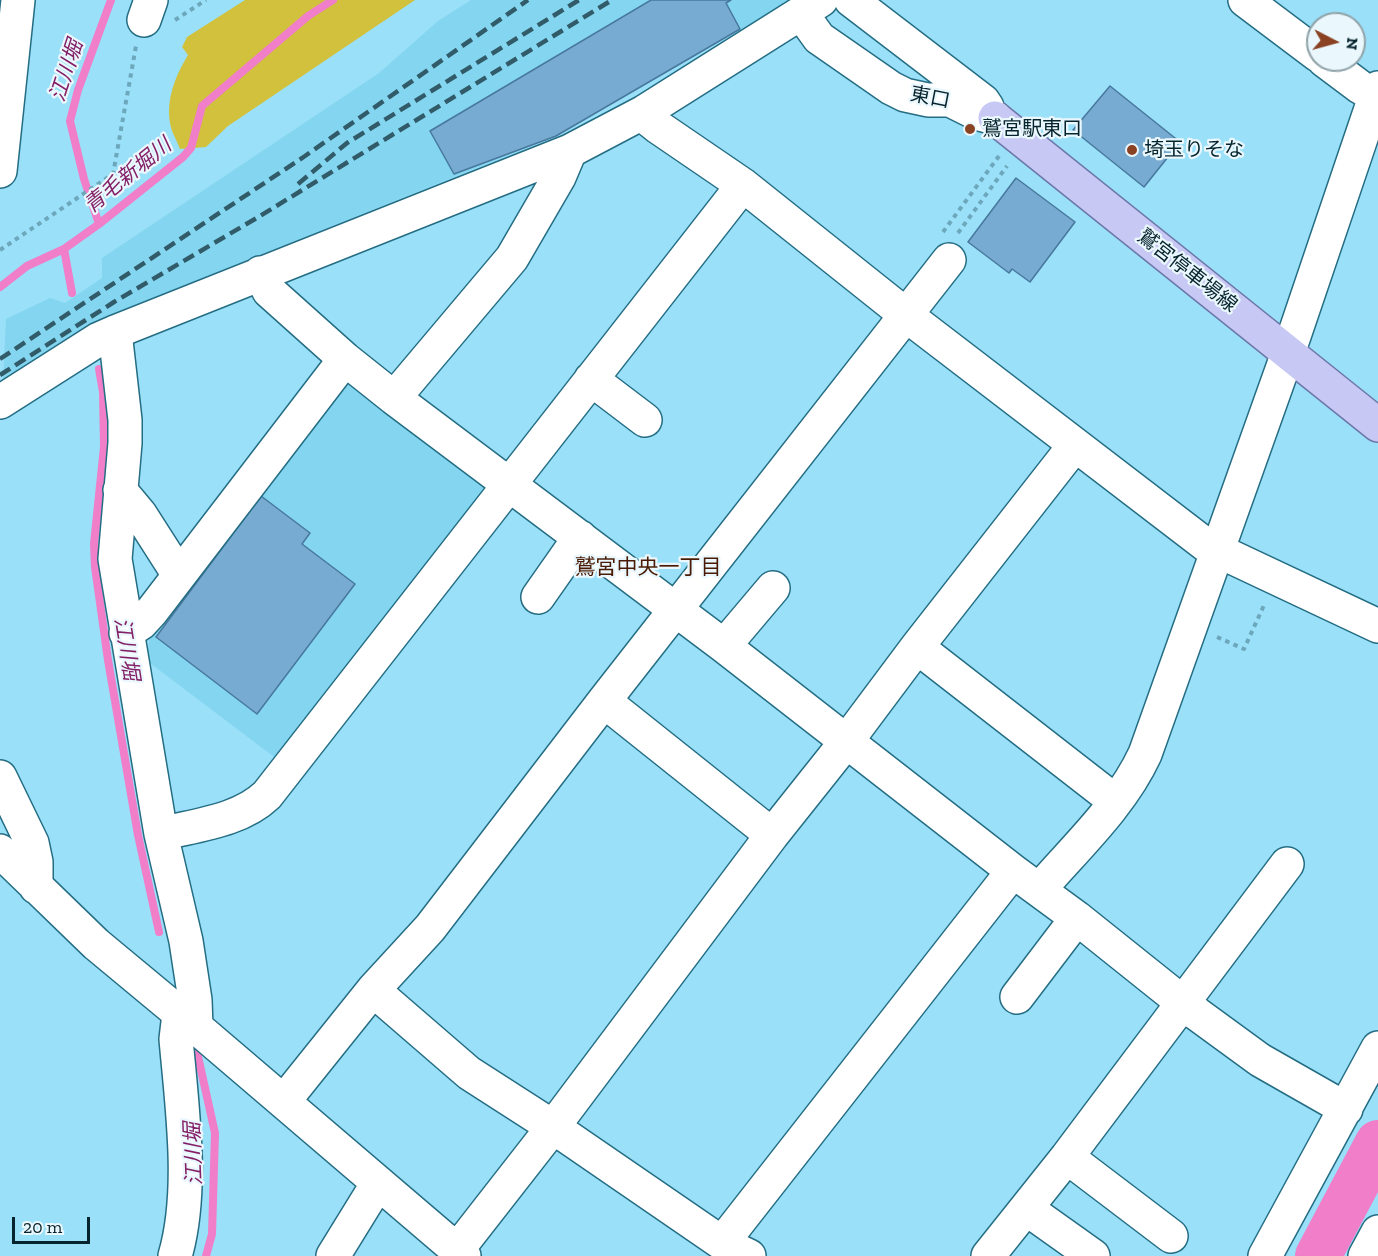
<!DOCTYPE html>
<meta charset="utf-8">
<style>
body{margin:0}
#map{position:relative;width:1378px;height:1256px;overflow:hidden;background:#9ae0f9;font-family:"Zilla Slab",serif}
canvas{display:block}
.north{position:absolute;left:1306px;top:12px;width:60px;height:60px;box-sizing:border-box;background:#eaf7fc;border:2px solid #8fa3a9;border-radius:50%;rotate:96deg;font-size:16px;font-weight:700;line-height:24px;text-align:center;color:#06242d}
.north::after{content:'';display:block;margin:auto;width:21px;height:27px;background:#8a4223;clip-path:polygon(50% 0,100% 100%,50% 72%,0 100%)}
.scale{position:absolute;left:12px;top:1217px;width:78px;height:27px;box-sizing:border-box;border:3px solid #06242d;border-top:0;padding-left:8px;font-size:18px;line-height:21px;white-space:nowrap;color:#06242d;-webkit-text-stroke:4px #eaf7fc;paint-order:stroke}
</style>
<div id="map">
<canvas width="1378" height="1256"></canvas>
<div class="north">N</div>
<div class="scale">20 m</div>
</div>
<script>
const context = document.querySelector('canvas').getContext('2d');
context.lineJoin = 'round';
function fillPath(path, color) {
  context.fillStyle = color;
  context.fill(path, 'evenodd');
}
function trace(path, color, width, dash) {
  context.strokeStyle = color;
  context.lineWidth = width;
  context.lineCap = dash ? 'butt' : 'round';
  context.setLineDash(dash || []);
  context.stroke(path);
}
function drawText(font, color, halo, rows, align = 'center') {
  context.font = font + ' "Zilla Slab","Noto Sans JP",serif';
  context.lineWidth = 4.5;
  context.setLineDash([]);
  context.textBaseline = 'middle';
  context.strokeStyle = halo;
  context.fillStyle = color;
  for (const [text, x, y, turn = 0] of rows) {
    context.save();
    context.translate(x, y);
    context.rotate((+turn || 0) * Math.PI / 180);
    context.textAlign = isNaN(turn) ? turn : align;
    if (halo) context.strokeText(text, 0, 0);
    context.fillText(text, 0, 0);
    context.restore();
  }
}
fillPath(new Path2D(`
 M471,0H792L556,136L115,313L104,329L14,386L3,380L6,319L50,298L65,303L102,278V258L379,73L438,21Z
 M350,382L486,488V496L282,763L146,660L150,636L334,385Z`), '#84d5f0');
fillPath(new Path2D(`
 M245,0H415L228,126L206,147L180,149C177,141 171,131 170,123C166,98 176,75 188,55L182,47L187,37Z`), '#d1c13d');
trace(new Path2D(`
 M99,224L84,179L70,121L78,90L111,0
 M64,249L72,293
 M0,287L27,266L64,249L99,224L183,157L191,148L202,106L308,16L333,0
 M99,369L103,392L104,447L94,544L95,567L108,660L138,835L159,932
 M197,1052L215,1133L212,1234L206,1256`), '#f07ec8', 8);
trace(new Path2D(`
 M1318,1256L1378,1143`), '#f07ec8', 46);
const building = new Path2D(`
 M651,0H731L726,3L740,29L556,136L454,174L430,131Z
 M1110,86L1180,142L1144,187L1073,130Z
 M1016,178L1075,222L1030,282L1012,269L1009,273L968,242Z
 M261,496L310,533L302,544L355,584L257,714L156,637Z`);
fillPath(building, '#78abd1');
trace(building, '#47789d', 1.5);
const minor = new Path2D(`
 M821,0L801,13L819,38L891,88L905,95L928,100H950L976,113L995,118
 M851,0L983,101L987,107
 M1245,0L1318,55
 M144,20L151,0
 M1324,60L1360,87L1378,98
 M644,112L648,119L658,127L743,185L906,315L1206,545L1378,626
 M0,171L18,0
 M260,273L269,291L345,359L394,398L724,646L1013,871L1077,918L1197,1014L1260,1060L1346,1109
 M115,332L125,420V443L115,559L161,834L186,941L195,1000L196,1027
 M591,379L645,420
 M394,398L512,258L559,177L570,151
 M0,402L99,339L115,332L570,151L644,112L801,13
 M120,490L140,514L179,575
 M538,597L580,537
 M126,633L141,623L152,611L345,359
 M724,646L773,588
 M917,647L1115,801
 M604,701L772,835
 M0,777L32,843L36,862V887
 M161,834C196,825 240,821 267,795L743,185
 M0,851L96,944L196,1027L464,1256
 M1039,890C1076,847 1121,806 1145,754L1294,336L1378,88
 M373,990L469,1073L553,1127L722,1243L749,1256
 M1017,997L1077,918
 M284,1101L373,990L430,928L604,701L949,260
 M1067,1157L1171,1236
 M1027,1209L1093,1256
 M722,1243L1013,871
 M457,1250L553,1127L772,835L846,742L917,647L1075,445
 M175,1256C194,1191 182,1107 176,1039L179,1014
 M333,1256L378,1183
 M988,1256L1067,1157L1287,864
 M1265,1256L1378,1048
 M1365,1256L1378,1232`);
const major = new Path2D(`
 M995,118L1378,425`);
trace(minor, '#246d83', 36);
trace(major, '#6b77a9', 36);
trace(new Path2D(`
 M175,20L206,0
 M943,232L999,156
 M958,233L1007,166
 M0,250L113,174L136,46
 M1217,637L1244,649L1265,603`), '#6da7bb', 4, [4.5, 4.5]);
trace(minor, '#fff', 33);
trace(major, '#c7c8f4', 33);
trace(new Path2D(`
 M298,184L347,143L579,0
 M0,359L305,156L528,0
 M0,375L114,302L260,216L612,0`), '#315b68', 4.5, [12, 6]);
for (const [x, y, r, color] of [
 [970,129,6,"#8a4223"],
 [1132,150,6,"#8a4223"]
]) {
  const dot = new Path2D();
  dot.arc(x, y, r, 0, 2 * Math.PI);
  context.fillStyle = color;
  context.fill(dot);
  trace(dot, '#eaf7fc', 2);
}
drawText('20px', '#06242d', '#eaf7fc', [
 ["東口",930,98,11],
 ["鷲宮停車場線",1187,271,38]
]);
drawText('20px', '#06242d', '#eaf7fc', [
 ["鷲宮駅東口",982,129],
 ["埼玉りそな",1144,150]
], 'left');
drawText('italic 21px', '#841f67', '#eaf7fc', [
 ["江川堀",67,71,-72],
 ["青毛新堀川",128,176,-39],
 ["江川堀",126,649,81],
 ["江川堀",194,1154,-92]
]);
drawText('21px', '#4a1a04', '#eaf7fc', [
 ["鷲宮中央一丁目",648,568]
]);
</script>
